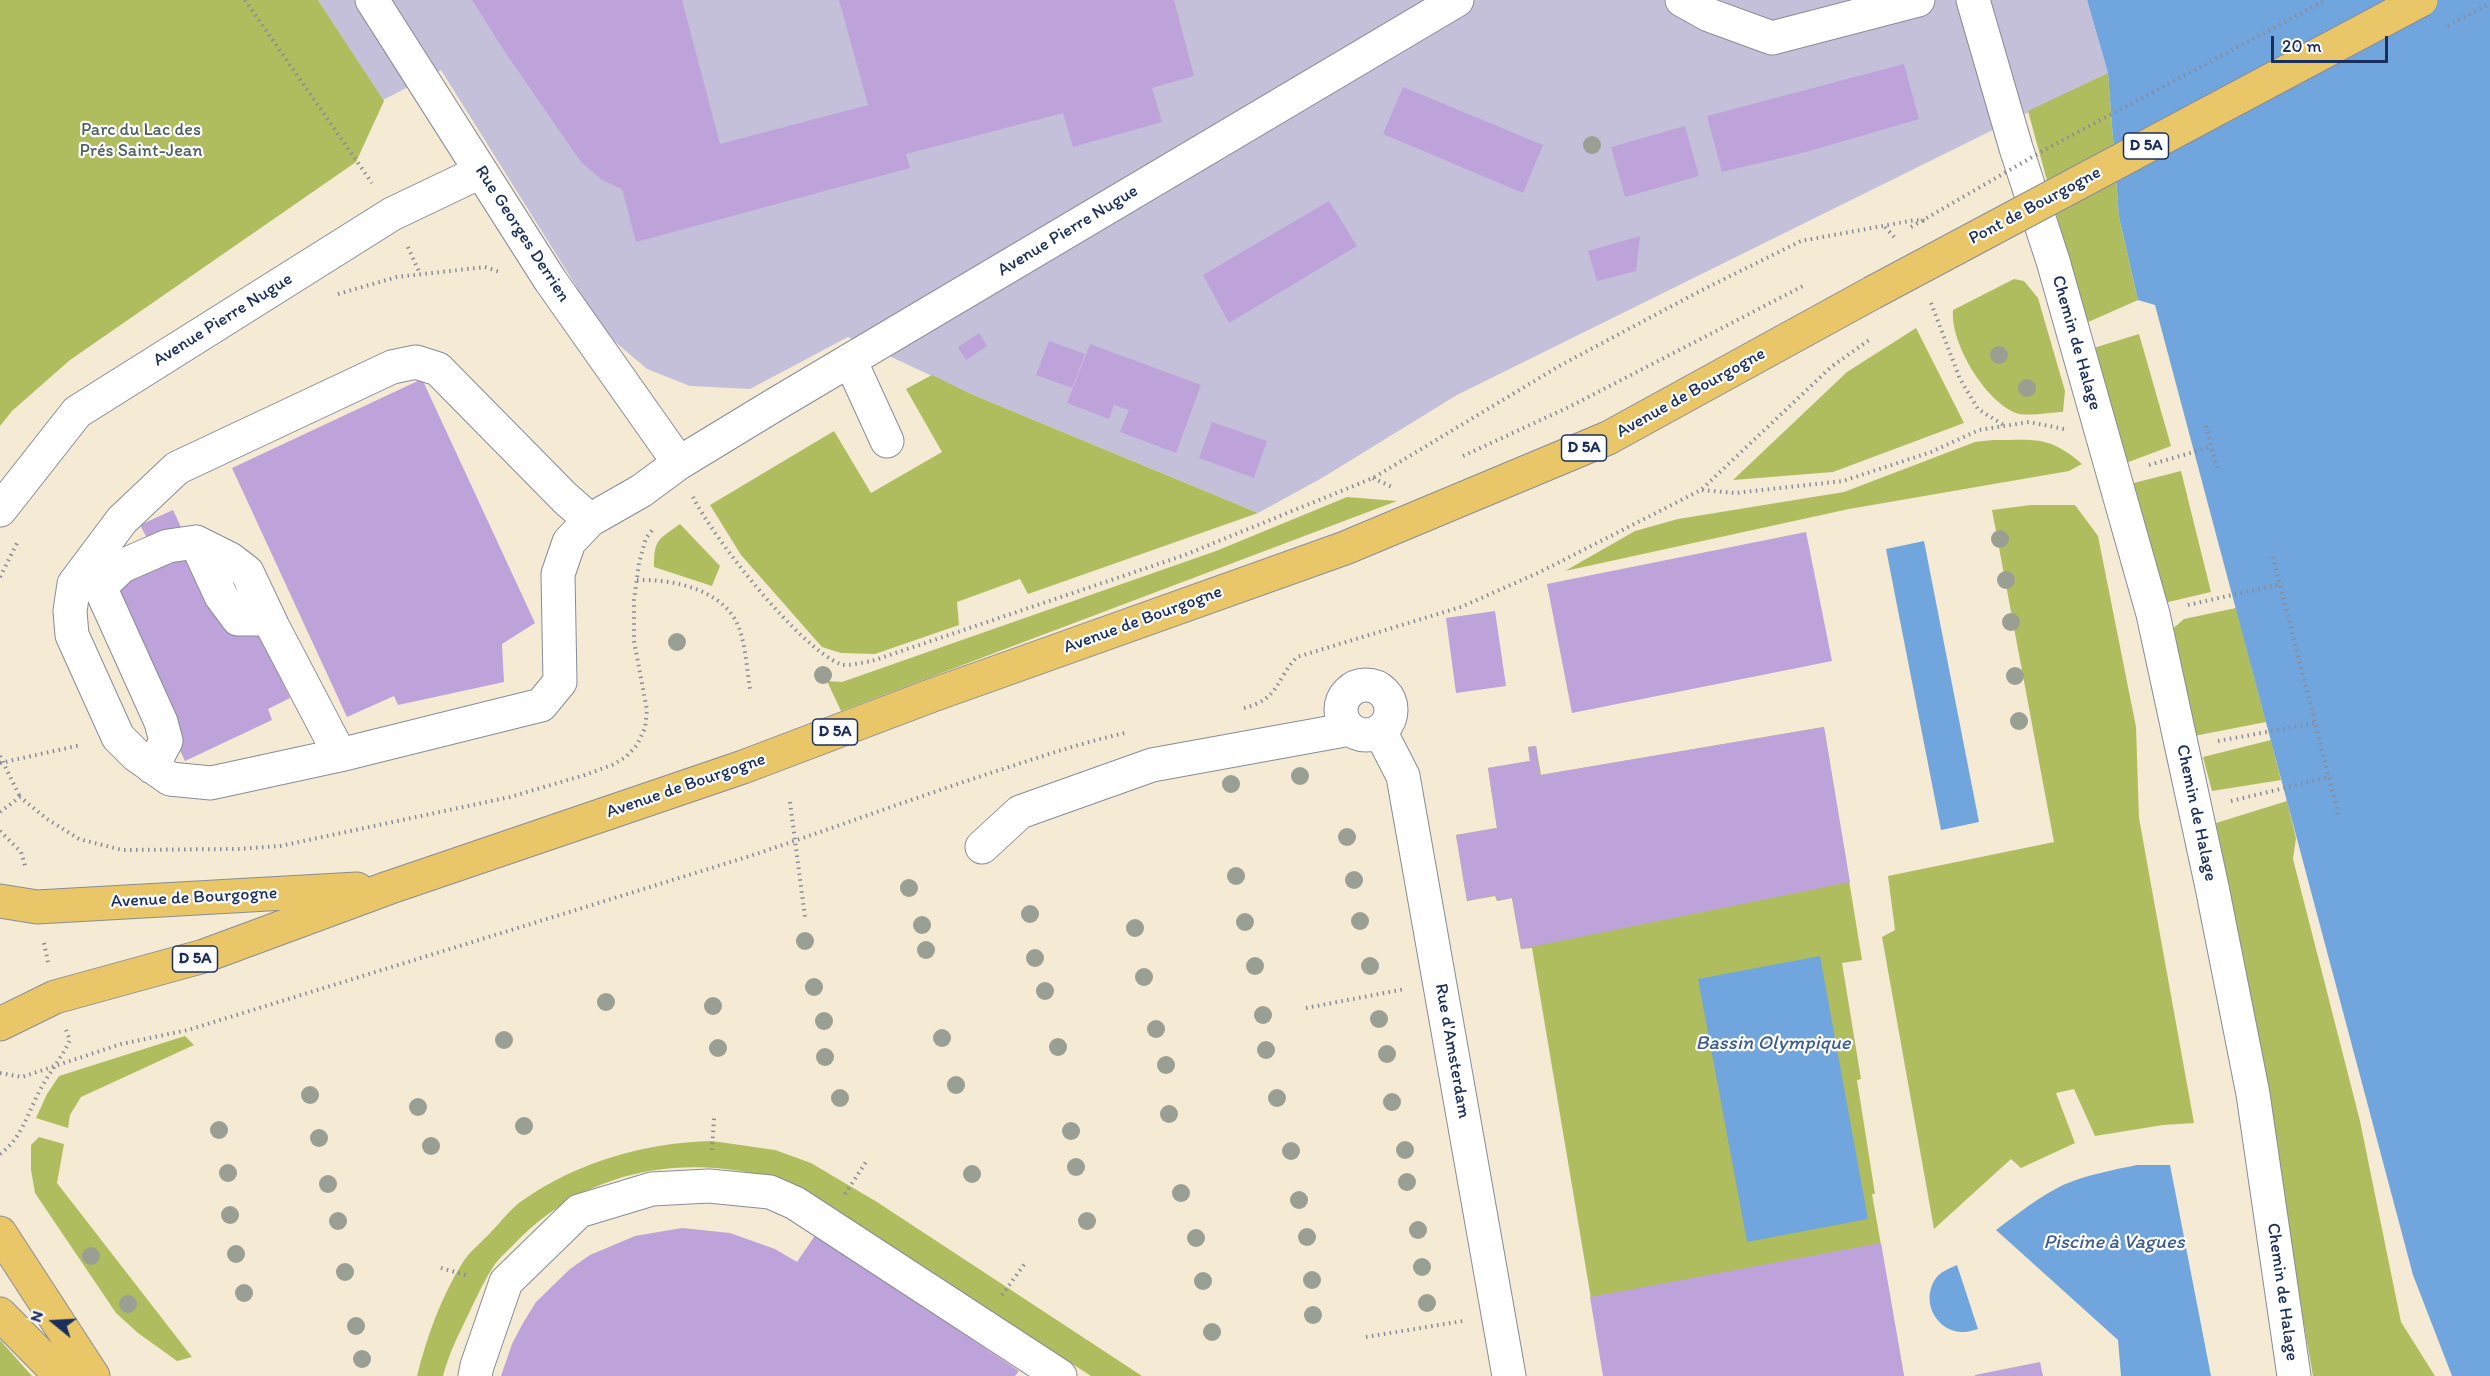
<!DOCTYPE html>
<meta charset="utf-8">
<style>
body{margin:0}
#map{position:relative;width:2490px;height:1376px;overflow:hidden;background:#f5ead4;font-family:Itim,sans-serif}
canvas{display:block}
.north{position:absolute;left:24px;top:1292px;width:60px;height:60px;-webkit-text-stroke:4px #fff;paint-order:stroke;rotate:288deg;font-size:16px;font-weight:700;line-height:24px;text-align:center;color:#1b2f5e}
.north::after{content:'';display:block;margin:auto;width:21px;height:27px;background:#1b2f5e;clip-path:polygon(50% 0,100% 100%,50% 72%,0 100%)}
.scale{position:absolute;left:2271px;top:36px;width:117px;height:27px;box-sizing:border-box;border:3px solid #1b2f5e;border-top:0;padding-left:8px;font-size:18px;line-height:21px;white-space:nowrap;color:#1b2f5e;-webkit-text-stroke:4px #fff;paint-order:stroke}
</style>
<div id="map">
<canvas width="2490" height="1376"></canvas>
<div class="north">N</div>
<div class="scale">20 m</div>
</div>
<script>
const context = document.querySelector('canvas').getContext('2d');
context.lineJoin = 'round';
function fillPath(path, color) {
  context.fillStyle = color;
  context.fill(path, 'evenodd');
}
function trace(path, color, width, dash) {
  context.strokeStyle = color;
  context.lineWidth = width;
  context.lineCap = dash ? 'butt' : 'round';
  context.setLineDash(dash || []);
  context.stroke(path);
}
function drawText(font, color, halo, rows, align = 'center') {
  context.font = font + ' Itim,sans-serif';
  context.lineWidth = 4.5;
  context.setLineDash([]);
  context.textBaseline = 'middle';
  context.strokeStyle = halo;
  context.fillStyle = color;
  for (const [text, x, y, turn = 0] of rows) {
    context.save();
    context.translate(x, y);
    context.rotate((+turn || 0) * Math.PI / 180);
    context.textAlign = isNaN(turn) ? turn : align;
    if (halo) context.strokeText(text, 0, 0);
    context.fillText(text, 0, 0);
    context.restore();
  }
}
fillPath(new Path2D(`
 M318,0H2087L2108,73L1457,395L1322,478L1258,513L971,394L848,337L750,389L690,386L647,369L606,334L441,70L383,100Z`), '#c5c0da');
fillPath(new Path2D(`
 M0,0H318L384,101L356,162L70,360L12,411L0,426Z
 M2108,73L2119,217L2138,300L2086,323L2028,111Z
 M2014,279L2024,281L2038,298L2065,391L2063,412C2052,412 2025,417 2016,413C1985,401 1950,343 1953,310Z
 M1916,328L1964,423L1833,472L1733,480L1847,372Z
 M2139,334L2171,446L2118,466L2087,350Z
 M932,375L971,394L1258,513L1028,594L1020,579L957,602L959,625L875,654L841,653L822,647L741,555L710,505L834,431L871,493L942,452L906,389Z
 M1993,440C2035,440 2049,435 2082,464L2069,471L1849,509L1565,571L1635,531L1678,519L1844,492L1975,442Z
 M2181,471L2211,592L2160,604L2126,485Z
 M1347,497L1397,501L841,711L827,681L842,682L1216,551Z
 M2031,505H2075L2098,536L2136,727L2139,818L2194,1123L2163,1125L2095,1136L2074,1089L2056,1093L2075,1143L2021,1168L2011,1159L1934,1229L1882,937L1895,930L1888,876L2054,842L1992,510Z
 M680,524L720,566L712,586L654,567C654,539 658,540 680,524Z
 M2236,608L2266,722L2194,736L2170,631L2184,619Z
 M1824,727L1862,960L1842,963L1861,1079L1857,1080L1875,1194H1872L1904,1376H1604L1532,948L1521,949L1512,898L1497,901L1495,896L1467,901L1456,835L1497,828L1488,768L1530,761L1528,747L1536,746L1541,775Z
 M2271,740L2281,780L2212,791L2203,757Z
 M2287,801L2296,838L2293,859L2360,1121L2401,1322L2435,1376H2313L2216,823Z
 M185,1036L194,1045L81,1097L70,1115L68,1128L36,1118L47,1094L59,1076Z
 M39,1137L64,1144L57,1183L192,1357L177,1361L138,1333L116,1313L35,1193L31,1170V1145Z
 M712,1141L775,1150L811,1163L877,1202L1142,1376H1091L804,1190C790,1185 776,1178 761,1175C672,1155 587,1173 520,1238C512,1247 502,1255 495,1264C485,1279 477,1296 469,1313C459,1334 449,1353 443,1376H417C427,1336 441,1297 463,1262C470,1251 482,1242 491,1232C501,1222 511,1208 523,1200C580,1161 644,1143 712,1141Z
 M0,1340L32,1376H0Z`), '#b0bd5f');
fillPath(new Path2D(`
 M2087,0H2490V1376H2452L2413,1275L2155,305L2138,300L2119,217L2108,73Z
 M1924,541L1979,822L1941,830L1886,549Z
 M1820,956L1868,1219L1747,1242L1698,979Z
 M2137,1165H2170L2211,1376H2121L2118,1340L1996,1230C2017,1214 2039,1197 2063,1185C2087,1175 2112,1170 2137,1165Z
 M1957,1265L1978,1329C1974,1330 1968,1332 1964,1332C1938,1333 1921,1304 1934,1281C1939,1272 1948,1269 1957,1265Z`), '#71a5dd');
fillPath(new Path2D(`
 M472,0H682L720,144L868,105L839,0H1174L1194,76L1152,88L1162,122L1073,147L1063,113L906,154L910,168L636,242L622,189L602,180L581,162L505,52Z
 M1904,64L1919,119L1806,152L1722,172L1707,116Z
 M1403,87L1543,145L1523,193L1383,134Z
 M1685,126L1699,176L1625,197L1611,147Z
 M1329,201L1357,246L1229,323L1203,275Z
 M1640,236L1636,271L1597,281L1588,251Z
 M979,333L987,346L966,360L958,347Z
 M1049,341L1085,354L1072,388L1036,375Z
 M1090,344L1201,385L1176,453L1120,432L1129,410L1114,405L1109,419L1067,403Z
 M422,379L535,623L502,644L504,682L398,705L394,696L347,717L232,468Z
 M1212,422L1267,441L1254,478L1199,458Z
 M173,510L181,527L149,542L140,525Z
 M1806,532L1832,661L1572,713L1547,584Z
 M191,546L255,623L290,698L268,709L272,720L185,761L104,587Z
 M1495,611L1506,686L1456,693L1446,618Z
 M1824,727L1850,882L1521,949L1512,898L1497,901L1496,895L1467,901L1456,835L1497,828L1488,768L1530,761L1528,747L1536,746L1540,775Z
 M682,1228L730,1233L775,1249L797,1262L816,1234L1019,1371L1015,1376H501L512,1344L523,1323L536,1302L570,1269L590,1255L635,1236Z
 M1881,1243L1904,1376H1603L1590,1297Z
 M2040,1362L2043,1376H1975V1375Z`), '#bda3d9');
const minor = new Path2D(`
 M372,0L550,280L679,463
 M1682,0L1709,15L1772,38L1918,0
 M1973,0L2016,148L2053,261L2153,614L2212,887L2253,1094L2294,1376
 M850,360L887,441
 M0,510L77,412L392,214L480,172
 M590,520L565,498L438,369L416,362L392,367L177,468L122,520L74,584L70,611L72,635L118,737L136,755L170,779L211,783L340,755L541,705L560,682L558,574L569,542L590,520L641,491L679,463L776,404L1457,0
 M196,542L221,596L238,619H269
 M1341 710a25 25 0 1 1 50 0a25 25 0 1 1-50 0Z
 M1380,731L1403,776L1509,1376
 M152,767L166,741L161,722L100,587L122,566L168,546L196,542L230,559L247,572L273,627L340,755
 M982,847L1020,812L1152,765L1350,729
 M475,1376L477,1366L506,1282L579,1211L652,1189L709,1186L770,1192L795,1203L1060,1376`);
const major = new Path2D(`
 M0,901L37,907L357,889
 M0,1024L55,997L204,956L388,888L743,767L933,695L1345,548L1608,438L1872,293
 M0,1233L93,1376
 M0,1314L61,1376`);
trace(minor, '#888c99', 35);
trace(major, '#888c99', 35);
trace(new Path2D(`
 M245,0L372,183
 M1885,227L1896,239
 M408,247L420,274
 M338,294L397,277L485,267L500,272
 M1931,303L1960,379L1978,409L2005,426
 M2206,426L2217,468
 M1463,456L1571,406L1805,285
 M2149,465L2211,447
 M1373,478L1394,488
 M1702,490L1735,493L1843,481L1931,452L1979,430L2029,422L2064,429
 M693,497C714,539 798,646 840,664C848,667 863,662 872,661L1182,556L1373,478L1561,365L1702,290L1801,241L1915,220L1927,221
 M2273,557L2339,817
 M0,577L17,543
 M637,580C676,579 730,591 741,634C746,651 747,671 750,689
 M2188,605L2281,584
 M1244,708C1280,699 1275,680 1297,657L1461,607L1540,572L1701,490L1831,367L1872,338
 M2218,741L2315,723
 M0,756L20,797
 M0,763L81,745
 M2231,801L2329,777
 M790,802L805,917
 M0,812L20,797L47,819L79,839L122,850L238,849L280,846L510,797L585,775L612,765L626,757L637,745L645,728L647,710L634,641V600L639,563L646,538L654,528
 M0,831L21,852L26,869
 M44,943L48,962
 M1306,1008L1405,989
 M0,1073L22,1077L121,1044L188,1030L747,857C834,828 919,796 1006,768C1046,755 1084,742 1125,733
 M712,1150L714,1118
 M0,1154C21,1139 27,1115 39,1092C48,1074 61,1059 70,1040L66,1030
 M845,1194L866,1162
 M441,1268L469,1276
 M1002,1295L1026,1262
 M1366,1337L1463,1321`), '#888c99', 4, [1.5, 4.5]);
trace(minor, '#fff', 33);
trace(major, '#e9c769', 33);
const majorBridge = new Path2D(`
 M1872,293L2421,0`);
trace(majorBridge, '#888c99', 35, []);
trace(new Path2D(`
 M2448,26L2490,3
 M1911,227L2048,148L2326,0`), '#888c99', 4, [1.5, 4.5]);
trace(majorBridge, '#e9c769', 33);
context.fillStyle = '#9a9f93';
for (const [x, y] of [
 [1592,145],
 [1999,355],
 [2027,388],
 [2000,539],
 [2006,580],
 [2011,622],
 [677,642],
 [823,675],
 [2015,676],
 [2019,721],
 [1300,776],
 [1231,784],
 [1347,837],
 [1236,876],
 [1354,880],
 [909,888],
 [1030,914],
 [1360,921],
 [1245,922],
 [922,925],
 [1135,928],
 [805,941],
 [926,950],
 [1035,958],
 [1255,966],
 [1370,966],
 [1144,977],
 [814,987],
 [1045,991],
 [606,1002],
 [713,1006],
 [1263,1015],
 [1379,1019],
 [824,1021],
 [1156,1029],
 [942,1038],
 [504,1040],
 [1058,1047],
 [718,1048],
 [1266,1050],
 [1387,1054],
 [825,1057],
 [1166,1065],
 [956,1085],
 [310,1095],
 [840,1098],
 [1277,1098],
 [1392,1102],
 [418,1107],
 [1169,1114],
 [524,1126],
 [219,1130],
 [1071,1131],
 [319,1138],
 [431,1146],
 [1405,1150],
 [1291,1151],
 [1076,1167],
 [228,1173],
 [972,1174],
 [1407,1182],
 [328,1184],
 [1181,1193],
 [1299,1200],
 [230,1215],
 [338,1221],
 [1087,1221],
 [1418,1230],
 [1307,1237],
 [1196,1238],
 [236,1254],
 [91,1256],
 [1422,1267],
 [345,1272],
 [1312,1280],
 [1203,1281],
 [244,1293],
 [1427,1303],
 [128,1304],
 [1313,1315],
 [356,1326],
 [1212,1332],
 [362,1359]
]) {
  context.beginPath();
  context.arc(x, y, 9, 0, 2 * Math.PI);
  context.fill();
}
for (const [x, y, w] of [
 [2146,146,45],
 [1584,448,45],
 [835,732,45],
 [195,959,45]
]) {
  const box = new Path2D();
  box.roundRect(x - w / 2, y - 13, w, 26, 4.5);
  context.fillStyle = '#fff';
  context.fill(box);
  trace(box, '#1b2f5e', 1.5);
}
drawText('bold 16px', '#1b2f5e', null, [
 ["D 5A",2146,146],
 ["D 5A",1584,448],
 ["D 5A",835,732],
 ["D 5A",195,959]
]);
drawText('18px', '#4f615e', '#fff', [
 ["Parc du Lac des",141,130],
 ["Prés Saint-Jean",141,151]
]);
drawText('18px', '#1b2f5e', '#fff', [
 ["Pont de Bourgogne",2035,206,-28],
 ["Avenue Pierre Nugue",1068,231,-31],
 ["Rue Georges Derrien",522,234,57],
 ["Avenue Pierre Nugue",223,320,-32],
 ["Chemin de Halage",2076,343,74],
 ["Avenue de Bourgogne",1691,393,-29],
 ["Avenue de Bourgogne",1143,620,-20],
 ["Avenue de Bourgogne",686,786,-19],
 ["Chemin de Halage",2196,813,78],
 ["Avenue de Bourgogne",194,898,-3],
 ["Rue d'Amsterdam",1452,1051,80],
 ["Chemin de Halage",2282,1292,82]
]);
drawText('italic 20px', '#3d5e91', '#fff', [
 ["Bassin Olympique",1773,1044],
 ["Piscine à Vagues",2114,1243]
]);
</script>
